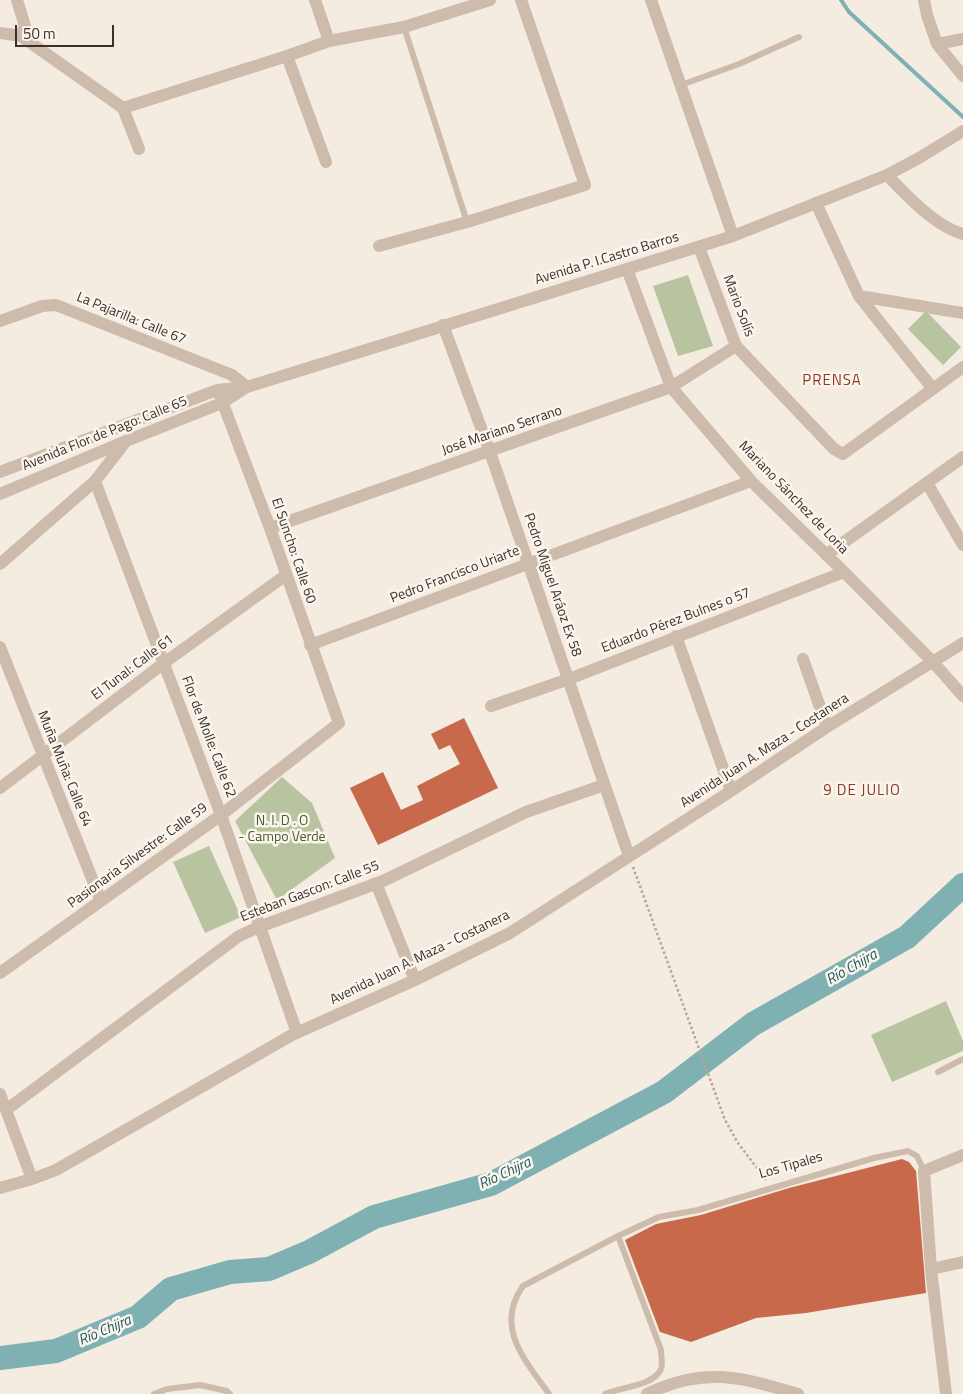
<!DOCTYPE html>
<meta charset="utf-8">
<style>
body{margin:0}
#map{position:relative;width:963px;height:1394px;overflow:hidden;background:#f4ebe1;font-family:"Titillium Web",sans-serif}
canvas{display:block}
.scale{position:absolute;left:15px;top:25px;width:99px;height:22px;box-sizing:border-box;border:2px solid #3b302b;border-top:0;padding-left:6px;font-size:15px;line-height:18px;white-space:nowrap;color:#3b302b;-webkit-text-stroke:4px #fbf5ee;paint-order:stroke}
</style>
<div id="map">
<canvas width="963" height="1394"></canvas>
<div class="scale">50 m</div>
</div>
<script>
const context = document.querySelector('canvas').getContext('2d');
context.lineJoin = 'round';
function fillPath(path, color) {
  context.fillStyle = color;
  context.fill(path, 'evenodd');
}
function trace(path, color, width, dash) {
  context.strokeStyle = color;
  context.lineWidth = width;
  context.lineCap = dash ? 'butt' : 'round';
  context.setLineDash(dash || []);
  context.stroke(path);
}
function drawText(font, color, halo, rows, align = 'center') {
  context.font = font + ' "Titillium Web",sans-serif';
  context.lineWidth = 5;
  context.setLineDash([]);
  context.textBaseline = 'middle';
  context.strokeStyle = halo;
  context.fillStyle = color;
  for (const [text, x, y, turn = 0] of rows) {
    context.save();
    context.translate(x, y);
    context.rotate((+turn || 0) * Math.PI / 180);
    context.textAlign = isNaN(turn) ? turn : align;
    if (halo) context.strokeText(text, 0, 0);
    context.fillText(text, 0, 0);
    context.restore();
  }
}
fillPath(new Path2D(`
 M688,275L713,346L678,356L653,286Z
 M926,311L961,347L943,365L908,329Z
 M282,777L312,803L335,858L277,900L235,821Z
 M209,846L241,917L205,933L173,862Z
 M946,1001L963,1041V1051L892,1082L871,1035Z`), '#b8c4a0');
trace(new Path2D(`
 M841,0L849,12L963,117`), '#7fb0b2', 4);
trace(new Path2D(`
 M0,1358L56,1351L138,1317L171,1289L230,1272L269,1269L309,1252L374,1217L491,1184L664,1092L753,1024L907,937L963,885`), '#7fb0b2', 24);
fillPath(new Path2D(`
 M464,718L498,788L378,845L350,788L383,772L401,810L423,800L417,786L460,764L450,745L439,750L431,734Z
 M902,1159L909,1162L916,1171L926,1293L806,1313L756,1318L691,1342L660,1332L625,1240L656,1224L701,1215L789,1188Z`), '#c8694b');
trace(new Path2D(`
 M633,867L725,1120L738,1143L766,1180`), '#b9a596', 2.5, [2.5, 2.5]);
trace(new Path2D(`
 M404,27L467,222
 M681,85L739,64L799,37
 M938,1072L963,1059
 M154,1394L167,1389L200,1385L227,1391L230,1394
 M549,1394C525,1360 494,1327 523,1286L618,1236L659,1217L698,1210L874,1158L908,1151L917,1156L924,1171
 M605,1394C620,1387 654,1386 661,1369C663,1364 661,1356 661,1350L618,1236`), '#cdbbac', 6);
trace(new Path2D(`
 M17,0L25,26L21,36
 M315,0L329,41
 M651,0L733,236
 M924,0L927,15L937,44L963,76
 M0,33L21,36L123,108L139,149
 M937,44L963,39
 M287,56L326,162
 M123,108L287,56L329,41L404,27L490,0
 M887,175C906,195 936,227 963,234
 M816,203L859,296L933,389
 M379,246L467,222L585,185L521,0
 M699,247L736,346L834,449L843,454L963,367
 M627,269L671,387L751,481L844,572L933,662L963,696
 M859,296L963,313
 M0,321L42,306L56,305L232,375L247,387
 M443,325L490,452L629,856
 M95,481L221,815L297,1033
 M927,483L963,545
 M270,528L671,387L736,346
 M826,555L963,457
 M0,564L95,481L126,441
 M676,636L731,791
 M310,645L751,481
 M0,647L101,901
 M803,659L827,727
 M491,706L569,679L844,572
 M0,788L164,663L286,575
 M376,883L415,980
 M0,973L221,815L339,723L270,528L219,393
 M0,1094L32,1179
 M6,1110L239,936L259,927L383,881L526,812L604,785
 M0,1188L32,1179L56,1170L292,1035L415,980L510,933L731,791L827,727L963,643
 M931,1269L963,1262
 M946,1394L931,1269L924,1171L963,1155`), '#cdbbac', 12);
trace(new Path2D(`
 M0,472L217,390L247,387L733,236L887,175L919,158L963,131
 M0,494L126,441L222,403L245,388
 M647,1394C704,1366 740,1377 798,1394`), '#cdbbac', 12);
drawText('14px', '#3b302b', '#fbf5ee', [
 ["Avenida P. I.Castro Barros",607,259,-17],
 ["Mario Solís",738,306,69],
 ["La Pajarilla: Calle 67",131,319,22],
 ["José Mariano Serrano",502,431,-19],
 ["Avenida Flor de Pago: Calle 65",105,434,-22],
 ["Mariano Sánchez de Loria",793,498,46],
 ["El Suncho: Calle 60",293,551,71],
 ["Pedro Francisco Uriarte",455,575,-21],
 ["Pedro Miguel Aráoz Ex 58",552,585,71],
 ["Eduardo Pérez Bulnes o 57",676,621,-21],
 ["El Tunal: Calle 61",133,668,-37],
 ["Flor de Molle: Calle 62",208,737,69],
 ["Avenida Juan A. Maza - Costanera",765,751,-33],
 ["Muña Muña: Calle 64",64,769,68],
 ["Pasionaria Silvestre: Calle 59",138,856,-36],
 ["Esteban Gascon: Calle 55",310,892,-21],
 ["Avenida Juan A. Maza - Costanera",420,958,-26],
 ["Los Tipales",791,1166,-16]
]);
drawText('14px', '#4a5a2e', '#fbf5ee', [
 ["N. I. D . O",282,822],
 ["- Campo Verde",282,838]
]);
context.letterSpacing = '1px';
drawText('15px', '#8c3b22', '#fbf5ee', [
 ["PRENSA",832,381],
 ["9 DE JULIO",862,791]
]);
context.letterSpacing = '0px';
drawText('italic 15px', '#1f5a5e', '#fbf5ee', [
 ["Río Chijra",852,968,-30],
 ["Río Chijra",505,1174,-25],
 ["Río Chijra",105,1331,-23]
]);
</script>
